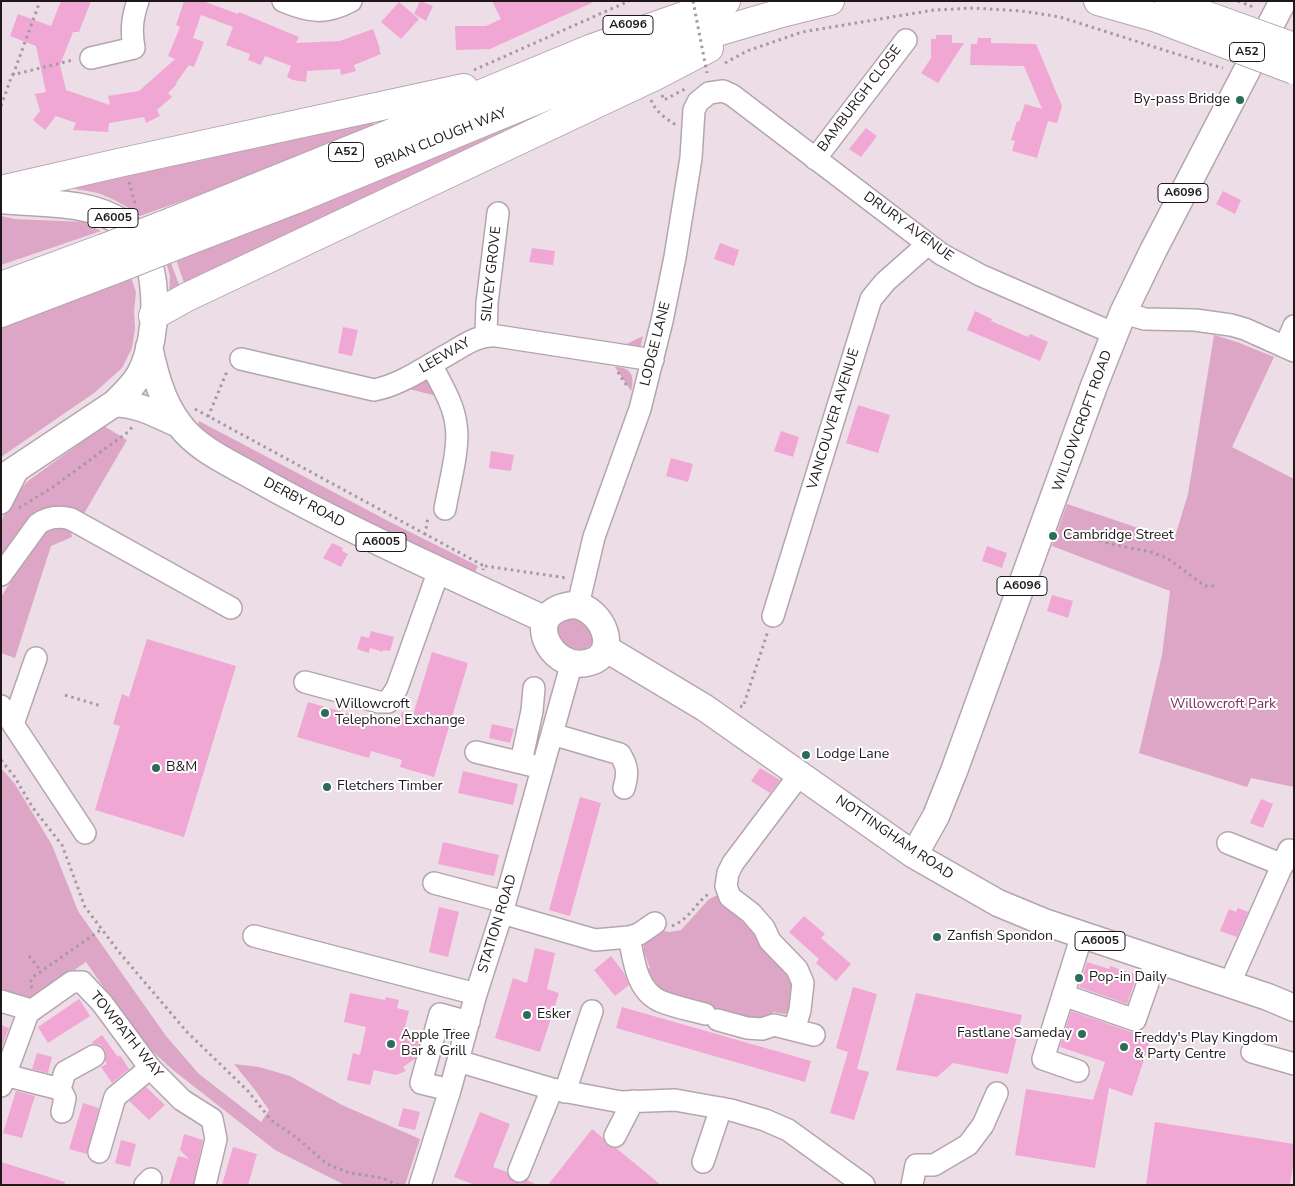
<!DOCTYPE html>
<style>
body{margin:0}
#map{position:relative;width:1295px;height:1186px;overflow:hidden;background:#eddde6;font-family:"Nunito Sans",sans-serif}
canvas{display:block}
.frame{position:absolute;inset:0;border:2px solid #1e181b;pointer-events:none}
</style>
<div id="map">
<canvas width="1295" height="1186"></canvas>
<div class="frame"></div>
</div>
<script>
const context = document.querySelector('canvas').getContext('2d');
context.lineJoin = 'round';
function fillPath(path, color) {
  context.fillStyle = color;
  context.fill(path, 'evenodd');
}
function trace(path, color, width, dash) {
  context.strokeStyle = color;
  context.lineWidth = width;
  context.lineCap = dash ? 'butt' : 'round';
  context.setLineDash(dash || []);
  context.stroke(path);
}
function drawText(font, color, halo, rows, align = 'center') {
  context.font = font + ' "Nunito Sans",sans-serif';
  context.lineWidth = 4;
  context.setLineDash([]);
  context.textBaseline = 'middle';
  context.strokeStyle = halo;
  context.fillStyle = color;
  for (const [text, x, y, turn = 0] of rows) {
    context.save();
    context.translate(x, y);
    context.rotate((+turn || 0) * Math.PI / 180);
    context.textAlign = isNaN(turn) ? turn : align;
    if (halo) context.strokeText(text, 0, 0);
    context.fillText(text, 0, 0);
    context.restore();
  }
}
fillPath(new Path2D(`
 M600,89L479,148L477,144L229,263L214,268L185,286L177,262L180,258Z
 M372,122L374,125L252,176L140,216C128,207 113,198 97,193C90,191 70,189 66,186Z
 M1,216L15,219L84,222L101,231L1,265Z
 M171,263L181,290L169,294L170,276L167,265Z
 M131,277L136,292L134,312L135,328L132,348L122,368L94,393L1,457V326Z
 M1214,335L1237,342L1274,357L1232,447L1294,479V787L1251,778L1247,787L1139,753L1162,655L1170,591L1052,546L1067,504L1174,540L1188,494Z
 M643,336L640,348L612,351Z
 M615,367C632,367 635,377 631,391Z
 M428,378L441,397L409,389Z
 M199,421L390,522L478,566L473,576L248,462L220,443L198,425Z
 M104,426L127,440L82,517L65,510L1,561C1,550 0,537 1,525C3,510 17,493 28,481Z
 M56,525L70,526L72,537L51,546L15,658L1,653V597L42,532Z
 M572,616L590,625L593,642C584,655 565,650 558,636C556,633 557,628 557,624Z
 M1,768L15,784L52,845L78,911L166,1036L199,1074L261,1122L269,1110L255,1090L234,1064L259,1067L290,1076L342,1105L420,1139L405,1185H345L275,1150L173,1070L141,1041L86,962L28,1002L1,994Z
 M720,894L749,920L796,986L791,1011L785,1014L773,1012L769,1023L739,1022L652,986L645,970L650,968C643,948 638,945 656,930L670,932L681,930L709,899Z`), '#dda6c6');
fillPath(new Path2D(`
 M61,1H91L79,32H73L60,65L66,90L110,105L108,96L139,91L175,59L168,56L180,27L176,25L184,1H203L238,14L239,12L299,37L296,43L340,41L373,29L380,49H379L381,54L354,65L356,71L341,75L340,69L307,71L306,82L293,80L287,77L291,66L265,56L261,65L248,60L250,54L226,45L233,27L201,15L193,38L204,42L194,67L189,65L176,83L177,84L168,93L172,97L157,110L160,116L146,123L144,117L109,123L108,132L73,130L76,123L56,116L45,130L33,120L40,111L35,94L46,92L36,46L10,36L18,14L51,26Z
 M420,1L433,6L426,21L414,14Z
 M492,1H596L490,49L456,50L455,26H486L501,19Z
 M399,2L419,19L401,39L381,22Z
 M936,35H952V43H964L938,83L921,73L931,58V39H936Z
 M978,38H991V43L1036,44L1062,106L1057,123L1048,121L1037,158L1012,151L1015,141L1011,140L1017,121L1019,122L1025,104L1042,109L1024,66L970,65L971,44H977Z
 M866,128L877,136L861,157L849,149Z
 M1223,191L1241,200L1235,214L1216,204Z
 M720,243L739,250L734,266L714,259Z
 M532,248L555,251L553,265L529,262Z
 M975,311L992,319L991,321L1028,337L1030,334L1048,342L1040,361L967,330Z
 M343,327L358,330L352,356L338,353Z
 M858,405L890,415L878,453L846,443Z
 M781,431L799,437L793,457L774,451Z
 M491,451L514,455L511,471L489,468Z
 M671,458L693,464L688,482L666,476Z
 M332,543L343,548L342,551L348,554L341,567L323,558Z
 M987,546L1007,553L1002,568L982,561Z
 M1052,595L1073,601L1068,618L1047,611Z
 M371,631L394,637L390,651L383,650V652L370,648L369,653L357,649L361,636L369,638Z
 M147,639L236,666L184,837L95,810L120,726L113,724L122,694L129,697Z
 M432,652L468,663L434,777L400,767L402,760L371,751L369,758L297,737L308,702L397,728L402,712L413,715Z
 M492,724L514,729L510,743L489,738Z
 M760,768L780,780L770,793L751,781Z
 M463,771L518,784L513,805L458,793Z
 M580,797L601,803L570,916L549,910Z
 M1261,799L1273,804L1263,828L1250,823Z
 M443,842L499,855L494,876L438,864Z
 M439,907L459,912L448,957L429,952Z
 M1238,908L1248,912L1237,937L1220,931L1229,909L1236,912Z
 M804,916L825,934L821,938L851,964L836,981L816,963L819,959L789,932Z
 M535,948L555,953L547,989L559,993L540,1052L495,1038L513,978L527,983Z
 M611,956L624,973L629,985L615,996L594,970Z
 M1087,962L1109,969L1110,966L1137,975L1127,1004L1079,987Z
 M853,987L877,994L857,1069L869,1072L854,1120L830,1113L848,1052L836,1048Z
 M350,993L385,1000L386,997L399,1000L397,1008L409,1011L404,1032L421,1035L415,1059L403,1067L406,1071L396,1075L374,1070L370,1085L347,1080L353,1053L360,1055L366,1027L344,1022Z
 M916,993L1022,1015L1008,1074L953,1063L937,1077L896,1070Z
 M79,999L90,1016L48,1043L38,1027Z
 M622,1007L811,1061L805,1082L616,1028Z
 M1071,1011L1131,1032H1139L1152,1035L1132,1096L1109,1088L1095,1168L1015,1155L1026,1089L1093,1100L1105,1062L1060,1047Z
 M1,1025L9,1028L1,1049Z
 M102,1035L118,1057L120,1055L129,1069L112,1083L101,1067L107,1064L105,1061L106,1056L105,1050L100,1045L91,1043Z
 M37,1053L52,1057L48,1073L32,1069Z
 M146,1087L165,1105L149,1120L129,1101Z
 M16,1091L35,1096L22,1138L3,1133Z
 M83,1103L99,1108L87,1154L69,1149Z
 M403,1108L420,1112L415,1130L398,1126Z
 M480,1112L510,1124L493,1167L507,1172L509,1178L514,1182L521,1183L527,1180L537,1185H475L454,1177Z
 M1155,1122L1294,1144V1160L1290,1185H1146Z
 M592,1129L603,1138L605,1143L609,1147L616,1148L661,1185H548Z
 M184,1134L203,1140L193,1185H169L178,1156L189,1159L180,1150Z
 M121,1140L136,1144L130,1167L115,1163Z
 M233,1147L257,1154L248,1185H222Z
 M1,1162L65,1182L64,1185H1Z`), '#f1a7d4');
const minor = new Path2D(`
 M283,1C309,12 325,15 351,1
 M91,58L134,48C131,31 132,18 138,1
 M815,159L906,40
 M1123,313L1145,319L1195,320L1231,325L1245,329L1294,351
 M486,335L487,303L498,213
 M1285,347L1294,326
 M241,359L374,390C400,385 424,368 447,355C463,346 478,334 497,336L653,360
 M431,364C440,383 454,404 456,425C460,447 449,485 445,509
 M1,503L19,468
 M1,575L38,524C48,517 60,516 71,519L231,608
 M578,605L594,537L640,409L662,321L675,257L691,158L694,110L698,102L709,93L723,91L732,95L941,254L980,275L1115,334
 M773,616L871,299L885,282L928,244
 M305,682L379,702H388L397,688L439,570
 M1,706L85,833
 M13,724L36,658
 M552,734L620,754C628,767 628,774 624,788
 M476,752L534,766
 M521,762L532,711L534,688
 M1228,843L1283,865
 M434,883L505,902
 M502,913L595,940L629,937L639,934L655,923
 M254,936L476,994
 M629,937C634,960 636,990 660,1001C674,1007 691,1010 705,1014
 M1229,985L1289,850
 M1063,995L1135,1020L1156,960
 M1,1001L31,1010
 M718,1020L747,1028L762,1029L774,1025L814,1035
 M794,1030L800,1010L803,983L797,969L770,941L764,928L751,913L730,897L726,886L728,873L733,863L800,774
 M1252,1052L1294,1064
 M458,1061L552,1089L621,1102L675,1100L731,1110L765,1120L788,1130L864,1185
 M1078,1071L1043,1059L1082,935
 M5,1075L60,1089L65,1098L62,1112
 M1,1086L28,1013L72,982H82L102,1003L150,1068L182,1100L212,1119L216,1139L205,1185
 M60,1089L65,1072L94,1056
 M450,1090L421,1083L440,1014L469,1022
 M565,1092L592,1011
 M615,1136L633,1101
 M99,1152L115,1097L150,1068
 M703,1162L721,1108
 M519,1171L552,1089
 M145,1185L151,1179
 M420,1185L450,1090L476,994L502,913L572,662
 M912,1185L916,1165H934L968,1145L983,1125L997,1093`);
const major = new Path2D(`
 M1,200C41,204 90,200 124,224C163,250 160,337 140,374C134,385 124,394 115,403L1,479
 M149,347C155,374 162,402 179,424C197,449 230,463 256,478C350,531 449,575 546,620
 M115,403C142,405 155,414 179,424
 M574,605C603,608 623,656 586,663C550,671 519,610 574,605Z
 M605,648L705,708L914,855L998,903L1044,922L1268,997L1294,1008
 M914,855L936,816L954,771L1094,386L1123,313L1153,251L1283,1`);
const highway = new Path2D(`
 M1098,1L1154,17L1199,34
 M1169,1L1205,15
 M1,190L123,162L464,88
 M171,222L409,126L464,101L590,49L726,1
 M180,244L294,200L612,69L679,43L778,14L830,1
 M1,286L104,248
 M1,313L114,270
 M153,316L187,297L655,76L709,48`);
trace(minor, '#b4a5ae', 24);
trace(major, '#b4a5ae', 29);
trace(highway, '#b4a5ae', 30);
trace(new Path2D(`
 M1238,1L1251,6V10
 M725,63L747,51L802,32L934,10L973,8L1022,11L1060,17L1208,64L1223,68
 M474,70L629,1
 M13,75L40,1
 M662,95L664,100L685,89
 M651,100C656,112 665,118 676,125
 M1,106L12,75L73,60
 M129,182L136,207
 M618,372L627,386
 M195,409L484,566L483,570
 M208,417L228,369
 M19,508L53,487L128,432L133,426
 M1062,530L1115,545L1151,552L1167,558L1205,586H1218
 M425,535L428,516
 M485,566L567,578
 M65,695L101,706
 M740,706L743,707L768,631
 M1,760L14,776L33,808L62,845L85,907L119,952L187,1032L248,1091L271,1120L297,1138L327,1164L350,1173L382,1178L398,1185
 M672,926C690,919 695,903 710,893
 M29,956L41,971
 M32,988L30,982L33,977L102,929`), '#a5999f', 3, [2.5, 4]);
trace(minor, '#fff', 21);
trace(major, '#fff', 26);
trace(highway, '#fff', 28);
const highwayBridge = new Path2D(`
 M1205,15L1294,47
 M1199,34L1294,70
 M104,248L171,222
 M114,270L180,244`);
trace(highwayBridge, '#b4a5ae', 30, []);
trace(new Path2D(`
 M693,1L707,73`), '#a5999f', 3, [2.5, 4]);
trace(highwayBridge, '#fff', 28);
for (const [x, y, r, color] of [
 [1240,100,5,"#2d6c59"],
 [1053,536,5,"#2d6c59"],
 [325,713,5,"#2d6c59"],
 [806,755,5,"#2d6c59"],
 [156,768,5,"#2d6c59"],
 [327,787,5,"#2d6c59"],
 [937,937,5,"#2d6c59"],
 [1079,978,5,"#2d6c59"],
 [527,1015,5,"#2d6c59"],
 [1082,1034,5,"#2d6c59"],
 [391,1044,5,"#2d6c59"],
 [1124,1047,5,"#2d6c59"]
]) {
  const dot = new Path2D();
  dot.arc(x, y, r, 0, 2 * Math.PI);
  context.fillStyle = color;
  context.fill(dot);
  trace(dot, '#fff', 2);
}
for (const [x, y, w] of [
 [628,25,50],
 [1247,52,35],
 [346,152,35],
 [1183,193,50],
 [113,218,50],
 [381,542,50],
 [1022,586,50],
 [1100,941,50]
]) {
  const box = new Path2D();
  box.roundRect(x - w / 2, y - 9.5, w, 19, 4);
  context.fillStyle = '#fff';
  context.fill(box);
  trace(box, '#1e181b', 1);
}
drawText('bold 12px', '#1e181b', null, [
 ["A6096",628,25],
 ["A52",1247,52],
 ["A52",346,152],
 ["A6096",1183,193],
 ["A6005",113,218],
 ["A6005",381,542],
 ["A6096",1022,586],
 ["A6005",1100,941]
]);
drawText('14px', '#1e181b', '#fff', [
 ["BAMBURGH CLOSE",860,99,-53],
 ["BRIAN CLOUGH WAY",441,139,-22],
 ["DRURY AVENUE",908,227,36],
 ["SILVEY GROVE",492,274,-84],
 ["LODGE LANE",656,344,-76],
 ["LEEWAY",445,356,-30],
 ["VANCOUVER AVENUE",834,419,-73],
 ["WILLOWCROFT ROAD",1083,421,-70],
 ["DERBY ROAD",304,503,28],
 ["NOTTINGHAM ROAD",894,838,34],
 ["STATION ROAD",498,924,-73],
 ["TOWPATH WAY",126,1035,51]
]);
drawText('14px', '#1e181b', '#fff', [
 ["By-pass Bridge",1230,100,"right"],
 ["Cambridge Street",1063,536],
 ["Willowcroft",335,705],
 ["Telephone Exchange",335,721],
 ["Lodge Lane",816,755],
 ["B&M",166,768],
 ["Fletchers Timber",337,787],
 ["Zanfish Spondon",947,937],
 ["Pop-in Daily",1089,978],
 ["Esker",537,1015],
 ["Fastlane Sameday",1072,1034,"right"],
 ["Apple Tree",401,1036],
 ["Bar & Grill",401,1052],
 ["Freddy's Play Kingdom",1134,1039],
 ["& Party Centre",1134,1055]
], 'left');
drawText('14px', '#822e66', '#fff', [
 ["Willowcroft Park",1223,705]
]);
</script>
